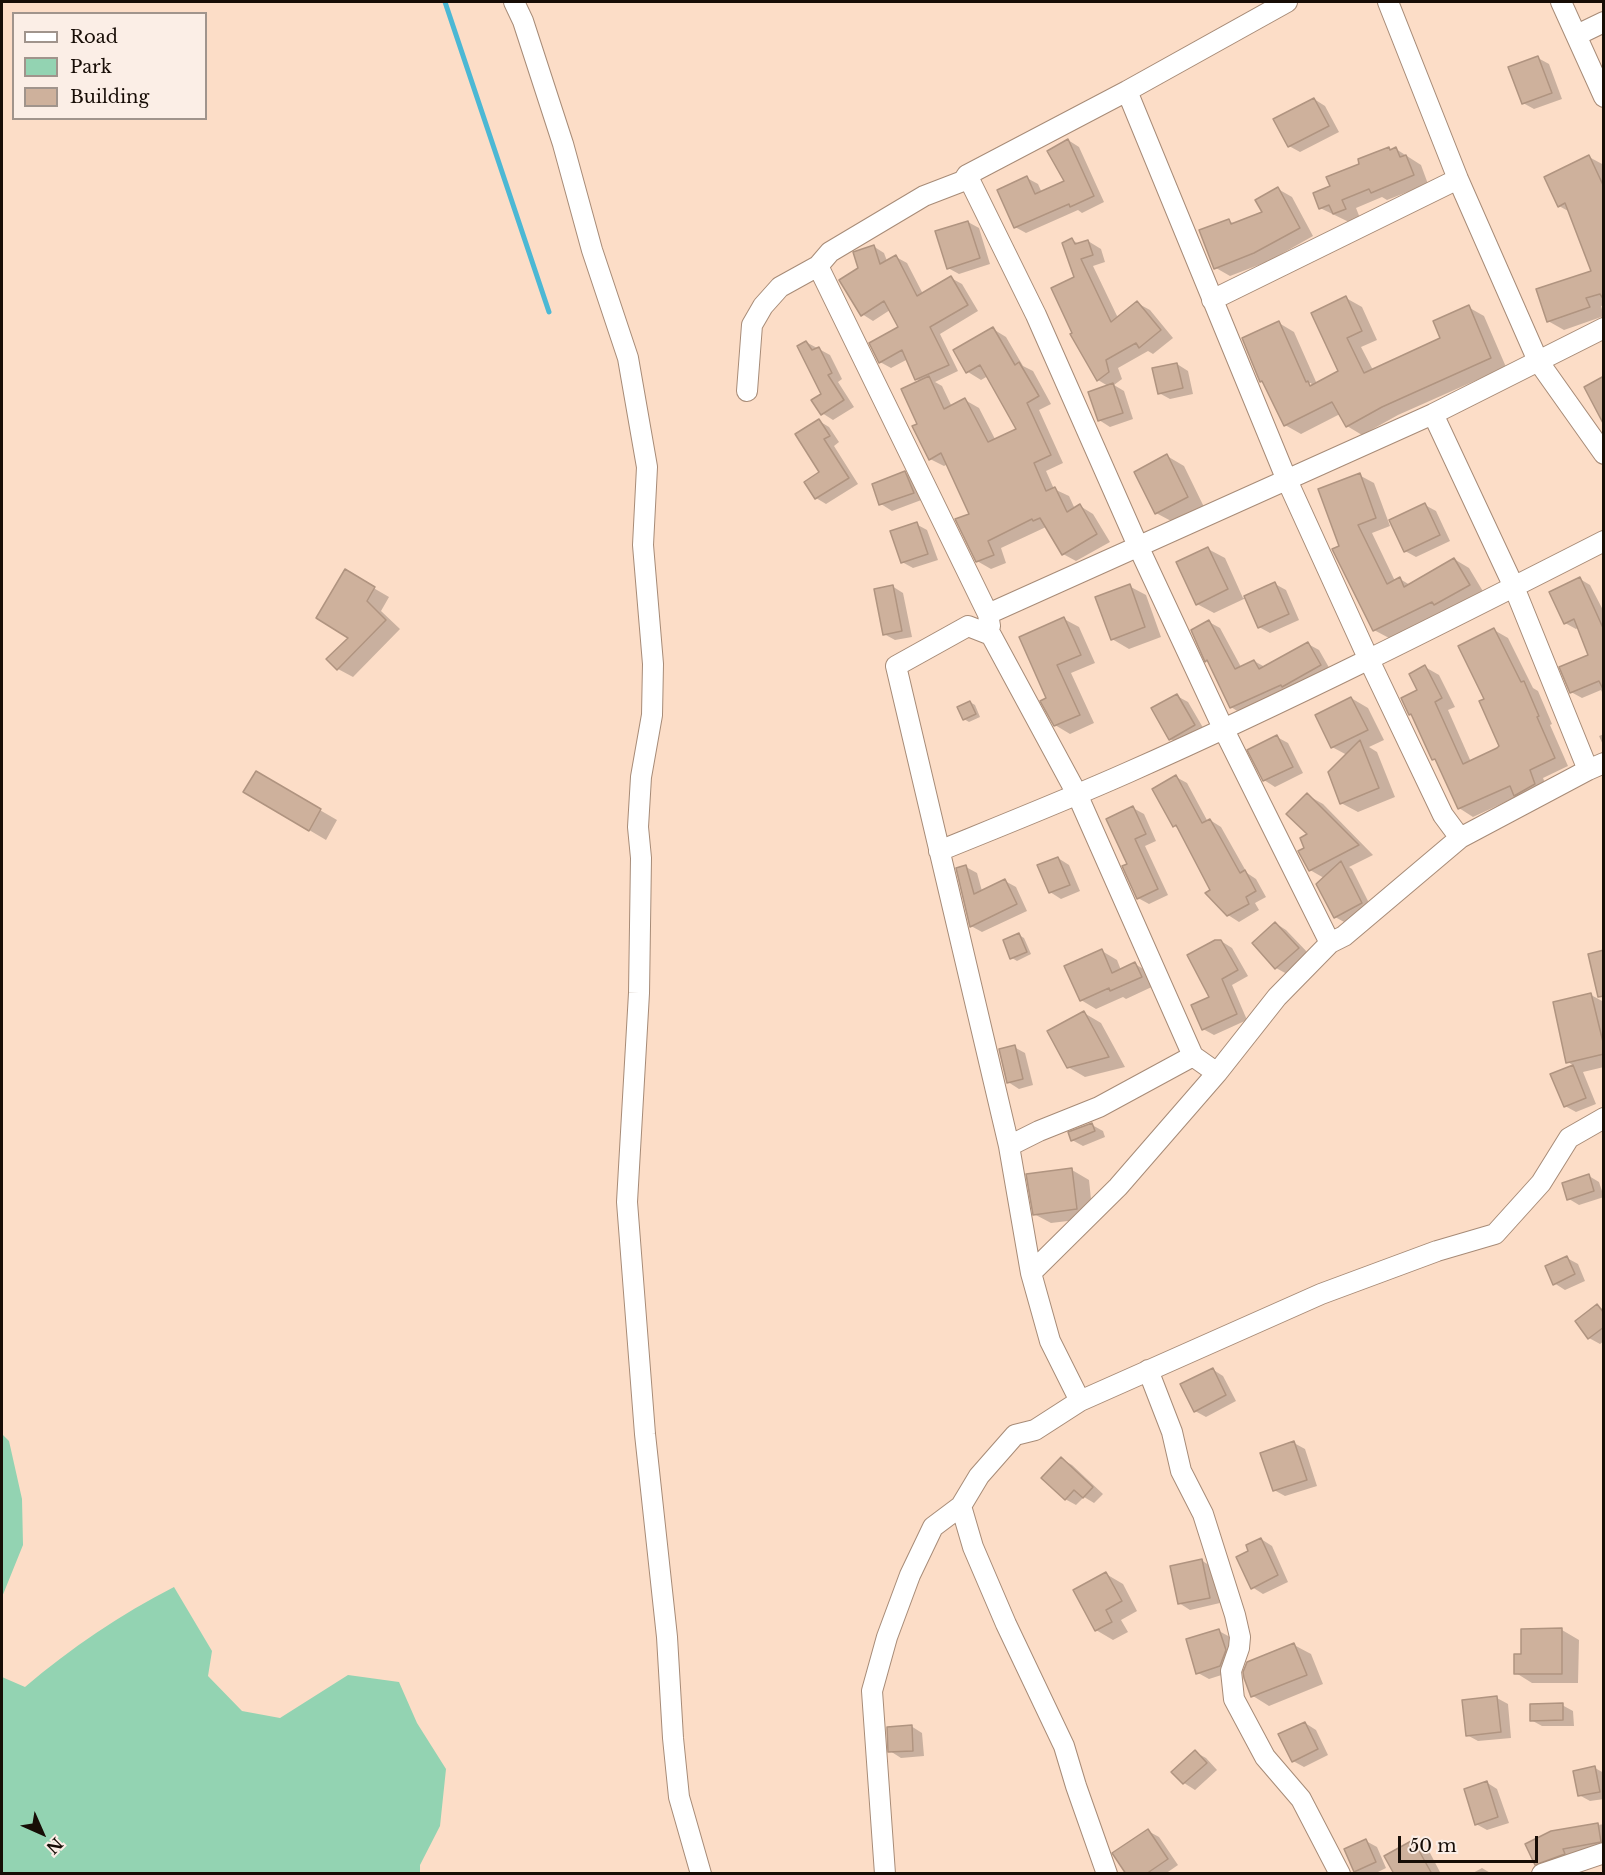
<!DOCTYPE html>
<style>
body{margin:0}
#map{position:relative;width:1605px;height:1875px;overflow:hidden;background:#fcddc7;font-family:"Libre Baskerville",serif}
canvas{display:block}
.frame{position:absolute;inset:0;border:3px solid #170d06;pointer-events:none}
.legend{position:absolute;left:12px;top:12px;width:195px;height:108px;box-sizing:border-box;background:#fbeee6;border:2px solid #a0948c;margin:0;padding:8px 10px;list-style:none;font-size:18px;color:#170d06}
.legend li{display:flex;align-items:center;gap:12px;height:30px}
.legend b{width:30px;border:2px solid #a0948c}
.north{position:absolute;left:12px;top:1803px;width:60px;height:60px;-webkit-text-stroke:4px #fbeee6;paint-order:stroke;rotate:135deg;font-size:16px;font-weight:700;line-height:24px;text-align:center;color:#170d06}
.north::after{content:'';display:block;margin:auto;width:21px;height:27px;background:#170d06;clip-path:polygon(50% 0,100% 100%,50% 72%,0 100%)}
.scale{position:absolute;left:1398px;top:1836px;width:140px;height:27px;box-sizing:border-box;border:3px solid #170d06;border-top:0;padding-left:8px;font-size:18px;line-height:21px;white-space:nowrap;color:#170d06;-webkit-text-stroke:4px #fbeee6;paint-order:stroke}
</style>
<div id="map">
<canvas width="1605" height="1875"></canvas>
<div class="frame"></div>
<ul class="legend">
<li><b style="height:8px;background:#fff"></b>Road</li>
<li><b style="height:16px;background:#93d3b2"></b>Park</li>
<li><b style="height:16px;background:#ceb19c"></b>Building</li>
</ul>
<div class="north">N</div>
<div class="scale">50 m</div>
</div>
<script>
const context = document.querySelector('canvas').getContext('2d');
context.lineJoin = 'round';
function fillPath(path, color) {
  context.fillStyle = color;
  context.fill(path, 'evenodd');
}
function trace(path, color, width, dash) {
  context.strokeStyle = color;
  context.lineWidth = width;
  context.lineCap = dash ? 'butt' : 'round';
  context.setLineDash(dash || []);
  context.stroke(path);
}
fillPath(new Path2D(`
 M2,1434L9,1441L22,1499L23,1545L2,1597Z
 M174,1587L212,1651L208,1676L242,1711L280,1718L348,1675L399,1682L417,1723L446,1769L440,1826L420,1865V1873H2V1677L25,1687C71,1648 121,1614 174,1587Z`), '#93d3b2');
fillPath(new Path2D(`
 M1538,58L1549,64L1562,99L1534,109L1523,103Z
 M1314,99L1325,106L1339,132L1300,152L1289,146Z
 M1068,140L1079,147L1104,202L1082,213L1078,210L1026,233L1015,227L1027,178L1038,184L1042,193L1066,181Z
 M1389,149L1392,151L1396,149L1421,165L1428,184L1387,200L1382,197L1356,208L1360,218L1349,222L1320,208L1332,187L1361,165Z
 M1589,157L1604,165V305L1601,306L1604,316L1564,330L1548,321L1593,272L1570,212L1559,206Z
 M1278,189L1292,197L1313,236L1269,261L1230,276L1216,268L1229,221L1235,224L1264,213Z
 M968,222L979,228L990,264L959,274L948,268Z
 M1072,240L1079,244L1088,241L1101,249L1105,262L1093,266L1118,318L1137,303L1150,310L1173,338L1153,354L1148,351L1118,368L1122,379L1114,385L1124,391L1133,419L1110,427L1099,420L1108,386L1098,380L1072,335L1076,278Z
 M873,246L884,253L887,261L896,257L907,263L923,294L951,278L962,284L978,311L940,334L958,371L935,382L942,386L952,407L965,400L979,408L996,441L1018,430L988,376L981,380L968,372L993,329L1006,337L1023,366L1033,371L1051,404L1039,410L1063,463L1046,471L1054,489L1069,496L1075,509L1080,506L1093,514L1110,542L1076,561L1063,554L1046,527L1001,548L1006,563L991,569L977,561L971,514L948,464L944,466L930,459L921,381L917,379L908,359L891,368L880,362L900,328L890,310L873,321L862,314L860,269Z
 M1346,298L1362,307L1377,340L1361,347L1373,370L1442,338L1468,307L1484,316L1506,367L1398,415L1362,435L1347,426L1340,414L1301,434L1285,425L1264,383L1261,381L1279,323L1294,332L1317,384L1340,372ZM1307,383H1311L1315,392L1312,393Z
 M806,342L830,355L842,379L838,382L854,407L833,420L822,413L823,394Z
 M1177,364L1188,371L1193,394L1170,399L1159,393Z
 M819,421L829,427L839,442L834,446L858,484L826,504L816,498L821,473Z
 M1167,456L1184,466L1204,507L1173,522L1156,513Z
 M905,473L916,479L924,499L892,511L881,504Z
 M1359,475L1374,483L1390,526L1372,533L1395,581L1400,579L1410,585L1454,559L1469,568L1484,593L1389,638L1374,630L1341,546Z
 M1425,505L1436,511L1450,541L1416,557L1405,551Z
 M916,524L927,530L938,560L913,568L902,562Z
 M1208,549L1225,558L1243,598L1275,584L1286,590L1299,620L1270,633L1259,627L1246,598L1214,613L1197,604Z
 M346,572L389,597L381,611L400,629L353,677L338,669L351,637Z
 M1580,579L1590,585L1604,612V696L1601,690L1582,698L1571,692L1590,656L1579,627L1576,629L1565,623Z
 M892,586L903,593L912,637L895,640L884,634Z
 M1129,586L1146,595L1161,637L1129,649L1112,639Z
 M1064,619L1079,627L1095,663L1071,673L1094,723L1070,734L1055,725L1048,699Z
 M1209,622L1220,628L1241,667L1254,661L1265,667L1308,644L1319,650L1331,671L1242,714L1231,707L1210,663L1206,661Z
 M1494,630L1508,638L1533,688L1538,691L1552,724L1550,725L1568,766L1543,778L1549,792L1518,796L1473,817L1459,808L1438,762L1433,759L1414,716L1410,714L1419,691L1425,667L1439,675L1455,707L1448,710L1471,762L1498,750L1501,746L1486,699Z
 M1177,696L1188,702L1205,731L1181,745L1170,739Z
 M1351,698L1368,708L1384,740L1369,747L1377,752L1395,797L1358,812L1341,803L1347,755L1332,747Z
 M970,702L975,705L980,717L969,722L964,719Z
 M1604,734V747L1599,736Z
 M1277,737L1288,743L1303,773L1275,787L1264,780Z
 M256,773L337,820L326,840L245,792Z
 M1176,777L1187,783L1208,822L1210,820L1221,827L1247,873L1256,879L1266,897L1255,903L1259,910L1239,922L1228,915L1180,829L1174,826Z
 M1307,795L1323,804L1373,855L1349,867L1352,869L1372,909L1346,923L1335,917L1324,878L1310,870Z
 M1133,808L1144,814L1156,841L1145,846L1168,895L1149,904L1138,898L1129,865Z
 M1058,858L1069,865L1080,891L1061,899L1050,892Z
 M966,867L977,873L982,891L1005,881L1016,887L1027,911L982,932L971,926Z
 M1275,923L1286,930L1309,954L1287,974L1276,968L1254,943Z
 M1019,935L1024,938L1031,954L1017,961L1012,958Z
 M1221,941L1232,948L1248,976L1232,985L1247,1020L1214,1035L1203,1029L1211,998Z
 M1102,951L1117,960L1121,970L1135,964L1150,973L1156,985L1126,999L1123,997L1096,1009L1081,1000Z
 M1591,995L1604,1002V1067L1583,1072L1596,1104L1576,1112L1565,1106L1552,1075L1574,1066L1568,1062Z
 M1084,1013L1101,1023L1125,1067L1085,1077L1068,1067Z
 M1014,1047L1025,1053L1033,1085L1019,1089L1008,1082Z
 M1092,1125L1103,1131L1105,1137L1083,1146L1072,1140Z
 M1072,1170L1089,1180L1093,1218L1051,1223L1034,1214Z
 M1589,1176L1599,1182L1604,1197L1579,1205L1569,1199Z
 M1567,1258L1578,1264L1585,1281L1565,1290L1554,1283Z
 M1597,1306L1604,1310V1341L1600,1344L1589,1338Z
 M1212,1369L1223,1376L1236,1401L1206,1417L1195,1411Z
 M1294,1443L1305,1449L1317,1486L1285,1496L1274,1490Z
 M1061,1459L1072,1465L1103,1494L1094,1503L1084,1497L1076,1505L1065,1499Z
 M1261,1539L1272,1546L1288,1582L1263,1594L1252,1587L1250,1552Z
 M1201,1560L1212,1567L1220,1603L1190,1610L1179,1603Z
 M1106,1574L1123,1584L1137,1611L1121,1620L1128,1632L1113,1640L1096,1630Z
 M1562,1630L1579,1640L1578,1683H1532L1516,1673L1523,1655Z
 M1219,1631L1230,1637L1236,1657L1231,1672L1209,1679L1198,1673Z
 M1294,1645L1311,1654L1323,1684L1269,1706L1253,1696Z
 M1497,1698L1508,1704L1511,1738L1478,1741L1467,1735Z
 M1562,1705L1573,1711L1574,1726H1542L1531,1720Z
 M1305,1723L1316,1730L1328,1755L1304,1767L1293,1761Z
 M911,1726L922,1733L924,1756L901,1758L890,1751Z
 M1195,1752L1206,1758L1217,1770L1195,1790L1184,1783L1174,1772Z
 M1595,1768L1604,1773V1799L1590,1801L1579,1795Z
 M1486,1782L1497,1789L1509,1823L1487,1830L1476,1824Z
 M1604,1824V1849L1547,1870L1536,1864L1552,1833Z
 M1148,1831L1159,1837L1178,1865L1165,1874H1128Z
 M1366,1841L1377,1847L1386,1868L1374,1874H1360L1355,1871Z
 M1413,1842L1429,1851L1441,1874H1395Z
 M1482,1868L1492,1874H1471Z`), '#0003');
trace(new Path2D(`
 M445,2L549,312`), '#4cb8d4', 5);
const building = new Path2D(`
 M1538,56L1552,93L1522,104L1508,67Z
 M1314,98L1329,126L1288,147L1273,119Z
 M1068,139L1094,196L1070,207L1069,204L1014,228L997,190L1027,176L1035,194L1064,181L1047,151Z
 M1389,147L1390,150L1396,147L1400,157L1406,155L1414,175L1371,193L1369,189L1342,200L1346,209L1333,214L1329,205L1319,209L1313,193L1330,186L1326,177L1359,164L1358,159Z
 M1589,155L1604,187V300L1600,294L1586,298L1590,307L1547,322L1536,289L1591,271L1565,203L1558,207L1544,177Z
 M1278,187L1300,228L1254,253L1214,269L1199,230L1229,219L1231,224L1262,212L1255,200Z
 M968,221L980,258L947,269L935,231Z
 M1072,238L1075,244L1088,240L1093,255L1081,259L1111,322L1137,301L1161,330L1139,348L1136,343L1106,360L1109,372L1097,381L1070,334L1072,333L1051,288L1074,277L1062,243Z
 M874,245L880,264L896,255L917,296L951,276L968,305L930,327L949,365L915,380L902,350L879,363L869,343L898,327L884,301L861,316L839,280L858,268L853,252Z
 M1346,296L1362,331L1347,338L1364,373L1440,338L1433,321L1469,305L1491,358L1382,407L1346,427L1332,402L1284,426L1262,381L1260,382L1242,338L1279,321L1306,382L1308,381L1310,386L1338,371L1311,313Z
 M993,327L1015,365L1019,362L1039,396L1027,403L1051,455L1034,463L1046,491L1055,487L1067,512L1080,504L1097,534L1062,555L1040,518L1033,521L1032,519L988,541L994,555L976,562L955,519L969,514L941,453L929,460L912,426L917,424L901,389L929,376L944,409L965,398L988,442L1016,429L980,365L966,373L953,350Z
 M806,341L812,350L819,347L832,373L828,375L844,400L821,415L811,400L821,394L797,346Z
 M1177,363L1183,388L1158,394L1152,368Z
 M1604,376V425L1584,387Z
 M1113,383L1123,413L1098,421L1088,392Z
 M819,419L830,436L824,439L849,478L815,499L804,482L819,472L795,434Z
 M1167,454L1188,497L1155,514L1134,472Z
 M905,471L914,493L879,505L872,484Z
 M1360,473L1376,518L1358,525L1387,584L1400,577L1404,587L1454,558L1470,585L1434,605L1432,602L1373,631L1332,549L1339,546L1318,489Z
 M1425,503L1440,535L1404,552L1389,520Z
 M917,522L928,554L901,563L890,531Z
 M1208,547L1228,589L1196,605L1176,562Z
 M345,569L375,587L367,601L386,620L337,670L326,659L348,638L316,618Z
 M1580,577L1604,630V691L1599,681L1570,693L1559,667L1588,655L1574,619L1564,624L1549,592Z
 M1275,582L1289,614L1258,628L1244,596Z
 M1130,584L1145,627L1111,640L1095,597Z
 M893,585L902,631L883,635L874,589Z
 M1064,617L1081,655L1057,665L1080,715L1054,726L1040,701L1046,698L1019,637Z
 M1209,620L1235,669L1254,660L1259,669L1308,642L1321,665L1282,687L1281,685L1230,708L1207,660L1205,662L1191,630Z
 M1494,628L1521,682L1524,681L1539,716L1537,717L1555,758L1530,770L1535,784L1514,796L1510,786L1458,809L1435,759L1432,760L1411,714L1409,715L1401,698L1417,690L1409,674L1425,665L1442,698L1435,702L1463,764L1497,748L1499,746L1479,701L1484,699L1458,646Z
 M1177,694L1195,725L1169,740L1151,708Z
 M1351,697L1368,730L1331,748L1315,715Z
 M970,701L976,714L963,720L957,707Z
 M1277,735L1293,767L1263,781L1247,750Z
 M1360,740L1379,788L1340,804L1328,772Z
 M256,771L321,809L309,831L243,792Z
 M1176,775L1202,823L1210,819L1240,873L1245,870L1256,891L1246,897L1249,904L1227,916L1205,893L1210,890L1176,825L1173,827L1152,789Z
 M1307,793L1359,845L1309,871L1298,851L1304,848L1300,838L1307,834L1286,814Z
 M1133,806L1146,834L1135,839L1158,889L1137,899L1122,866L1127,864L1106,819Z
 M1058,857L1070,885L1049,893L1037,865Z
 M1341,861L1362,903L1334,918L1316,884Z
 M966,865L974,894L1005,879L1017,904L970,927L956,868Z
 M1275,922L1299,948L1275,969L1252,943Z
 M1019,933L1027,952L1010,959L1003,940Z
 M1215,940H1221L1238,970L1222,979L1237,1014L1202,1030L1191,1005L1209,997L1187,955Z
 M1102,949L1112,973L1135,962L1142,977L1110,991L1109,988L1080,1001L1064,966Z
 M1604,950V996L1598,997L1588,954Z
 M1591,993L1604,1046V1054L1566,1063L1553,1002Z
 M1084,1011L1109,1057L1067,1068L1047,1031Z
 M1015,1045L1023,1079L1007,1083L999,1049Z
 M1573,1065L1586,1098L1564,1107L1550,1074Z
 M1092,1123L1095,1131L1071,1141L1068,1132Z
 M1072,1168L1077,1209L1033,1215L1026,1174Z
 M1589,1174L1594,1191L1567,1200L1562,1183Z
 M1567,1256L1575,1274L1553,1285L1545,1266Z
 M1597,1304L1604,1313V1327L1588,1339L1575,1321Z
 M1213,1368L1226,1395L1194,1412L1180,1384Z
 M1294,1441L1307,1480L1273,1491L1260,1453Z
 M1061,1457L1093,1487L1083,1498L1074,1490L1065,1500L1041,1478Z
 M1261,1538L1278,1575L1251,1589L1236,1557L1248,1551L1246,1545Z
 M1202,1559L1210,1598L1178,1604L1170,1566Z
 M1106,1572L1122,1601L1106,1610L1112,1622L1095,1631L1073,1590Z
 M1562,1628V1674H1514V1654H1521V1629Z
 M1219,1629L1226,1650L1220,1666L1196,1674L1186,1639Z
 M1294,1643L1307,1675L1251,1697L1244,1678L1243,1672L1247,1662Z
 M1497,1696L1501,1732L1466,1736L1462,1700Z
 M1563,1703V1720L1530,1721V1704Z
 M1305,1722L1318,1749L1292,1762L1278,1734Z
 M912,1725L913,1751L888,1752L887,1727Z
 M1195,1750L1207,1763L1183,1784L1171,1772Z
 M1595,1766L1600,1792L1578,1796L1573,1771Z
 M1487,1781L1498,1817L1475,1825L1464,1789Z
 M1598,1823L1601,1842L1563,1849L1565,1854L1535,1865L1525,1844L1551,1831Z
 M1148,1829L1168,1859L1146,1874H1126L1112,1853Z
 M1366,1839L1376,1862L1354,1872L1344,1849Z
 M1413,1840L1432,1874H1394L1384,1856Z`);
fillPath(building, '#ceb19c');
trace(building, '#b09480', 1.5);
const minor = new Path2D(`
 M514,2L523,21L563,144L592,250L628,358L647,467L643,545L653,664L652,715L641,777L638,827L641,858L639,993L627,1202L645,1434L667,1637L673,1738L679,1797L701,1874
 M1388,2L1458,179L1538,361L1604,454
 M1561,2L1604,97
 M1577,35L1604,22
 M1127,91L1286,478L1369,660L1443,815L1460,838
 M967,175L1036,315L1138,546L1223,728L1330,943L1344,936L1460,838L1588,770L1604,763
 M818,266L988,614L990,626
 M1212,300L1458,179
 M747,391L752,325L763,306L780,287L818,266L830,252L924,196L963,181L967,175L1127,91L1287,2
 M1433,414L1514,587L1588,770
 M988,614L1433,414L1604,328
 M939,851C1003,825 1066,800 1129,772C1289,701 1447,621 1604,541
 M1009,1146L1039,1131L1099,1107L1193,1056
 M1031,1273L1118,1187L1217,1073L1277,997L1330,943
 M1148,1370L1172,1432L1181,1471L1203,1514L1235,1615L1240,1637L1239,1648L1231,1671L1234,1699L1265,1757L1301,1799L1340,1874
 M1080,1401L1050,1341L1031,1273L1009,1146L896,666L968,626L991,635L1077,794L1193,1056L1217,1073
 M961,1506L973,1547L1006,1624L1064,1746L1076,1786L1107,1874
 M885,1874L872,1691L887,1637L910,1575L933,1527L961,1506L979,1476L1015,1435L1035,1430L1080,1401L1321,1294L1437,1251L1495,1234L1541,1183L1569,1138L1604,1118
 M1542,1874L1604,1853`);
trace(minor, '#a78b77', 22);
trace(minor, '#fff', 20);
</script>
